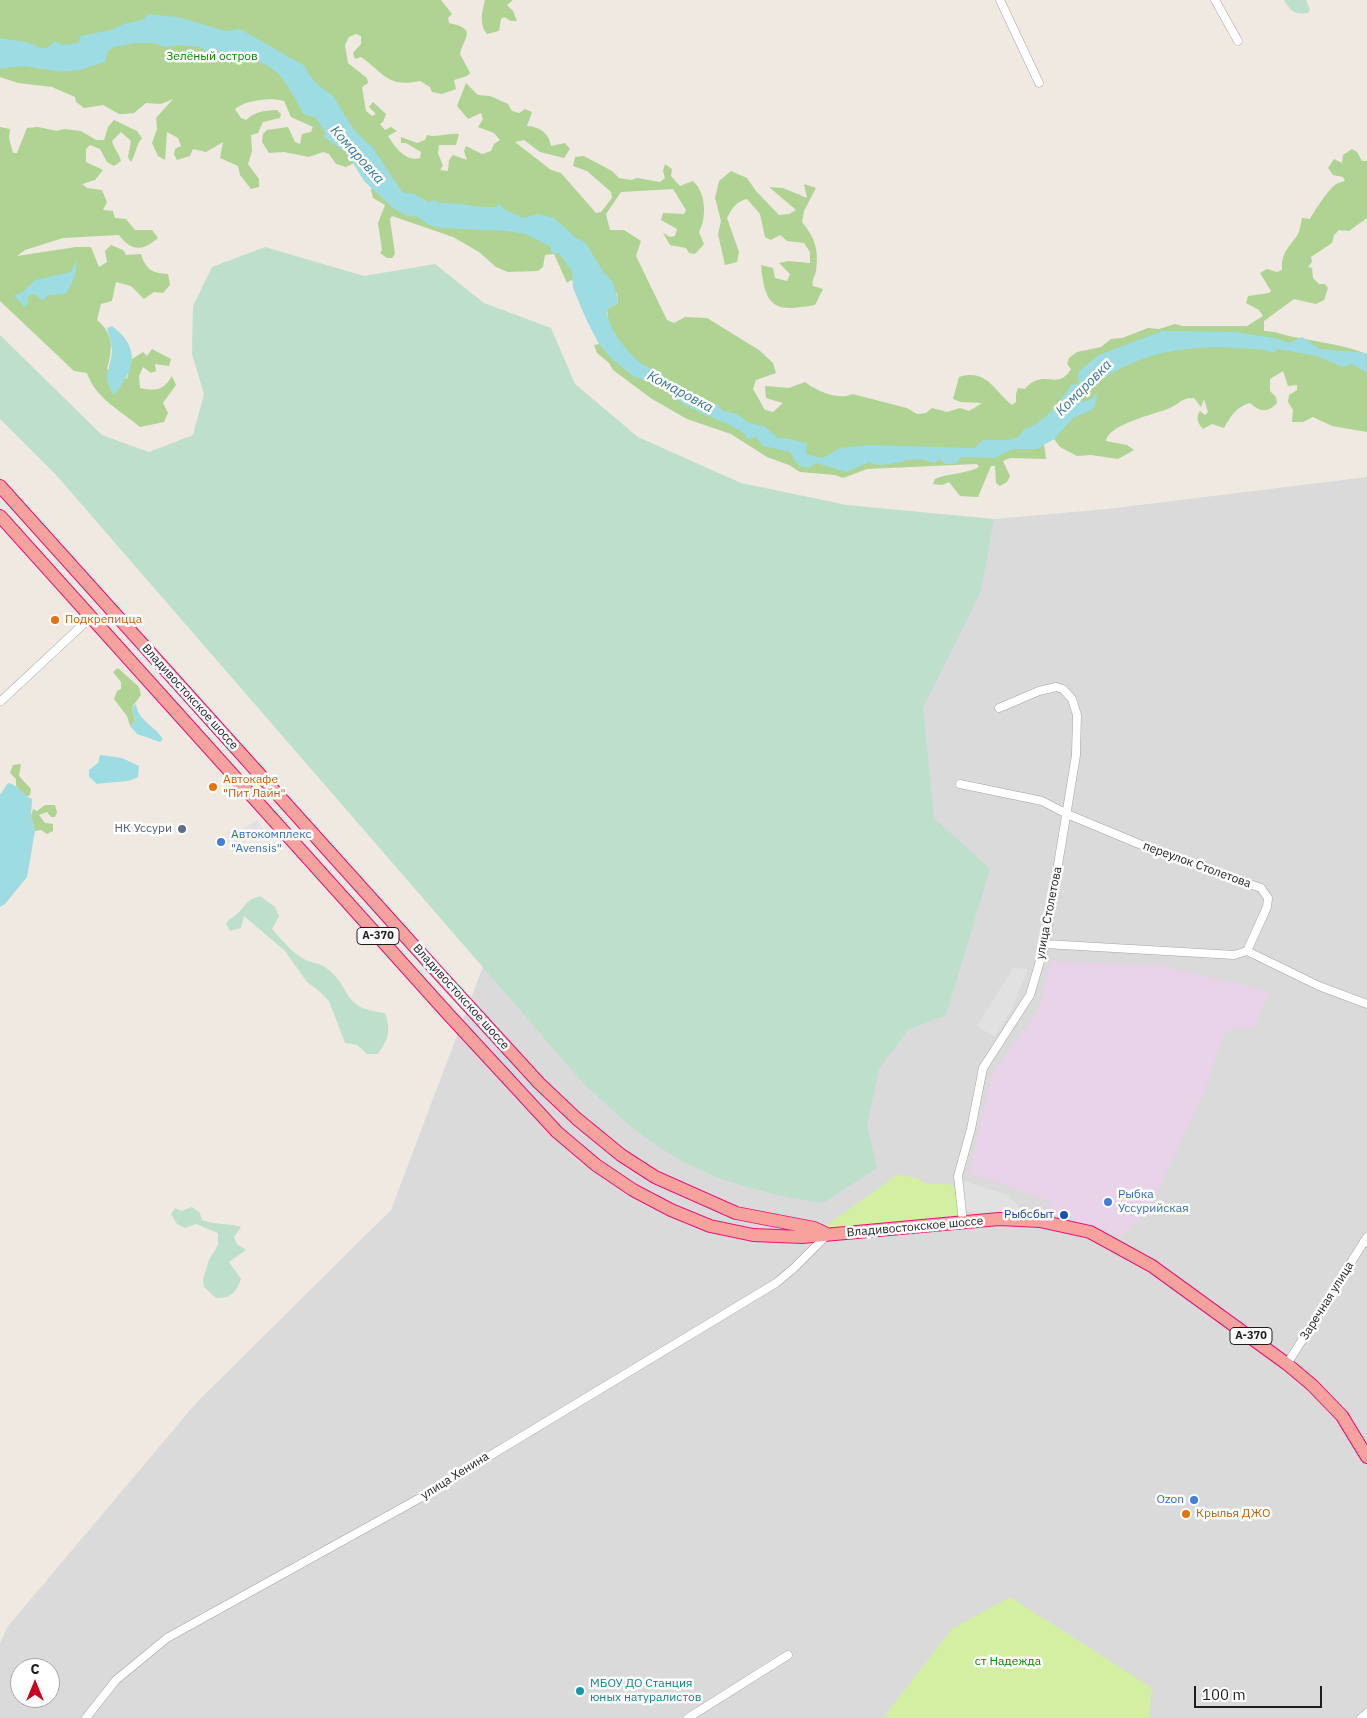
<!DOCTYPE html>
<meta charset="utf-8">
<style>
body{margin:0}
#map{position:relative;width:1367px;height:1718px;overflow:hidden;background:#f0e9e2;font-family:"IBM Plex Sans",sans-serif}
canvas{display:block}
.north{position:absolute;left:10px;top:1658px;width:50px;height:50px;box-sizing:border-box;background:#fff;border:1px solid #a5a5a5;border-radius:50%;rotate:0deg;font-size:14px;font-weight:700;line-height:20px;text-align:center;color:#1d1d1d}
.north::after{content:'';display:block;margin:auto;width:18px;height:22px;background:#ca001c;clip-path:polygon(50% 0,100% 100%,50% 72%,0 100%)}
.scale{position:absolute;left:1194px;top:1686px;width:128px;height:22px;box-sizing:border-box;border:2px solid #1d1d1d;border-top:0;padding-left:6px;font-size:15px;line-height:18px;white-space:nowrap;color:#1d1d1d;-webkit-text-stroke:4px #fff;paint-order:stroke}
</style>
<div id="map">
<canvas width="1367" height="1718"></canvas>
<div class="north">С</div>
<div class="scale">100 m</div>
</div>
<script>
const context = document.querySelector('canvas').getContext('2d');
context.lineJoin = 'round';
function fillPath(path, color) {
  context.fillStyle = color;
  context.fill(path, 'evenodd');
}
function trace(path, color, width, dash) {
  context.strokeStyle = color;
  context.lineWidth = width;
  context.lineCap = dash ? 'butt' : 'round';
  context.setLineDash(dash || []);
  context.stroke(path);
}
function drawText(font, color, halo, rows, align = 'center') {
  context.font = font + ' "IBM Plex Sans",sans-serif';
  context.lineWidth = 5;
  context.setLineDash([]);
  context.textBaseline = 'middle';
  context.strokeStyle = halo;
  context.fillStyle = color;
  for (const [text, x, y, turn = 0] of rows) {
    context.save();
    context.translate(x, y);
    context.rotate((+turn || 0) * Math.PI / 180);
    context.textAlign = isNaN(turn) ? turn : align;
    if (halo) context.strokeText(text, 0, 0);
    context.fillText(text, 0, 0);
    context.restore();
  }
}
fillPath(new Path2D(`
 M1367,477V1718H0V1643L8,1626L197,1402L391,1210L554,778L778,538L1107,509ZM20,1668H50V1698H20Z`), '#dbdada');
fillPath(new Path2D(`
 M1051,961L1163,966L1269,991L1254,1028L1225,1031L1204,1092L1153,1202L1122,1236L1050,1215L1049,1201L969,1173L992,1074L1039,1009Z`), '#e9d3e8');
fillPath(new Path2D(`
 M897,1175L913,1177L928,1184H948L956,1187L959,1215L833,1228L826,1226Z
 M1010,1597L1152,1688L1149,1718H883L952,1629Z`), '#d3f0a2');
fillPath(new Path2D(`
 M0,0H441L452,14L448,18L449,23C478,29 464,37 460,54L470,73L467,76L454,80L456,89L442,94L432,92L430,87L420,81C387,88 384,73 361,57L355,59L353,53L361,44V36L356,34L349,37L345,45L348,63L367,78L368,83L362,87L366,111L372,116L376,114L369,107L373,102L386,114L383,122L380,124L385,130L391,127L397,131L388,136C395,147 405,162 420,158L421,152L406,143H401V137L417,143L425,140L427,135C436,138 449,133 459,134L456,145H439L438,153L443,166L440,170L448,171L449,160L453,155L467,160L464,151L466,146L482,154L491,151L494,144L500,140L494,133L478,127L483,119L481,113L468,119L457,106L466,83L478,95L490,96L508,104L512,111L519,113L525,109L532,112L527,126C540,127 549,133 551,146L565,143L570,149L564,158L540,152L524,140L515,142L551,170L561,173L596,213L601,212L612,198L611,192L587,171L573,166L575,157L584,156L612,171L619,178L631,180L637,178L660,182L665,178L663,171L665,164L672,169L671,176L680,186L693,181C706,193 707,217 699,232L704,244L695,254L689,253L686,248L670,245L663,233L670,237L675,236L677,229L661,220L663,213L684,214L686,210L673,189L621,192L606,214L610,230H624L641,241L636,256L667,320L674,323L685,317L707,318L759,350L773,363L776,373L756,380L753,389L765,410L773,412L783,403L766,398L765,386L789,388L805,382C816,391 840,401 852,394L907,408L917,414L926,413L932,408L947,412L960,408L969,411L982,403L961,402L953,399L959,377C987,368 995,392 1012,405L1016,402V394L1018,388L1025,389C1044,367 1057,392 1071,369L1067,364L1069,358L1077,352L1101,347L1111,339L1122,338L1148,328L1159,329L1175,324L1183,326H1247L1263,316L1259,310L1246,303L1248,296L1269,293L1271,291L1260,273L1267,269L1277,272L1282,270C1281,252 1289,248 1298,234C1300,230 1301,223 1302,218L1310,219C1313,213 1328,190 1334,186C1336,183 1342,182 1345,181L1343,177L1333,175L1328,168L1334,159L1342,163L1343,155L1352,149L1357,152L1362,161H1367V218L1349,231L1339,230L1334,235L1332,243L1311,257L1312,262L1308,267L1312,268L1313,278L1319,284H1325L1328,288L1324,300L1316,304L1294,299L1264,321V331C1275,331 1283,335 1294,337C1318,342 1345,345 1367,354V432L1332,426L1313,417L1303,422H1292L1293,410L1288,402L1289,395L1297,390V385L1288,386L1283,371L1270,379V391L1276,397L1277,403C1268,413 1259,412 1250,403C1237,406 1230,417 1224,428L1212,424L1203,429C1198,423 1195,418 1200,411L1205,415L1208,412L1204,399L1201,407L1194,398C1183,397 1180,403 1170,408C1156,414 1108,424 1106,441L1127,445L1134,450L1118,459L1091,455L1077,456L1060,447L1054,439L1044,444L1046,459L1010,458L1003,461L1010,476L1007,482L1000,486L996,483L995,466H991L978,497L960,496L949,482L942,485L933,484L935,479C949,473 966,474 979,467L977,464L867,469L843,478L835,475L800,472L789,465L767,457L731,434L687,419L652,399L613,370L609,363L597,353L594,345L599,344L609,326L607,309L618,303L617,293L571,280L567,283L554,254L545,255L543,267L538,271L508,272L496,267L479,252L453,237L392,216L390,219L395,254L392,258H387L380,253L382,250L378,223L385,205L373,198L371,190L382,165L374,153L346,167L336,164L329,154L323,152L309,157L284,152L269,153L262,142L263,134L267,130L288,127L295,142L300,144L302,134L311,132L313,127L291,117L284,101C270,97 246,100 235,109L241,118L246,120C256,111 263,111 277,110L281,114L280,118L263,122L258,133L251,135L252,151L248,164L259,179V187L251,189L240,175L238,166L220,158L223,142L206,152L193,149L190,156L177,160L174,154L175,149L181,146L178,138L167,132L165,160L158,156L152,143L157,129L156,118L173,99L161,104L146,103L134,113L125,114H119L103,105L84,108L76,102L75,97L52,87L18,83L0,77Z
 M485,0H513L507,5L513,11L517,21H511L504,17L501,19L499,31L487,34C479,25 482,11 485,0Z
 M114,120L137,131L142,138C136,145 136,154 131,162L128,157L131,141L121,132L112,141C114,149 119,153 121,161L114,166L107,162L100,149L90,145L86,149V162L103,170L95,180L82,184L87,188L102,190L107,202L103,210L113,211L115,218L126,219L135,230H152L158,238C142,252 131,251 119,235L63,238L25,250L17,256L76,247H91L99,267L107,262L105,251L111,245L123,250L126,255L141,254C146,270 152,273 168,274L170,285L163,293L154,292L144,299L131,286L116,282L112,301L101,304L97,320C114,334 113,349 107,369L127,379L132,359L143,352L147,356L152,349L171,359L169,366L155,364L156,371L151,373L143,367L139,376L140,388C156,391 163,391 172,376L176,385L163,403L168,413L164,422L140,427C120,410 96,399 87,373L74,371L0,301V127L10,129L9,138L13,153H17L27,128L38,127L57,131L64,129L81,131L96,140H104L108,127Z
 M731,171L747,178L756,191L779,215L789,214L796,210L769,187L783,188L807,198L804,184L816,188L804,211L802,222C815,238 819,250 816,271C815,277 811,280 813,286L823,289L815,305C775,312 765,309 761,265L773,268L775,278L787,281L790,274L779,263L788,261L810,263V252L804,243L787,241L780,235L771,240L765,237L760,214L747,199C737,201 732,208 727,218L739,252L737,262L725,265L718,234L721,221L715,198L719,181Z
 M118,668L139,687L141,695L132,707L135,722L130,726L127,716L114,699L117,691L121,689V682L113,672Z
 M21,764L19,776L31,789L30,795L26,797L16,786V779L10,773L13,765Z
 M45,805H55L57,812L55,817H51L47,812L39,815L45,823L53,824V831L47,834L41,830L35,831L31,816L33,809L37,811Z`), '#aed392');
fillPath(new Path2D(`
 M1284,0H1306L1310,9L1308,13C1295,15 1290,11 1284,0Z
 M265,247L364,276L435,264L484,303L551,328L575,384L638,437L741,483L847,505L994,519L981,591L923,708L934,818L990,869L946,1015L908,1030L879,1069L867,1125L877,1168L823,1203C764,1194 704,1179 655,1144C630,1127 607,1105 585,1085L57,476L0,419V335L102,435L149,452L193,435L204,394L192,354L193,306L212,267Z
 M260,896L275,907L279,916L272,929C282,940 293,954 306,960C312,963 319,963 325,967C354,988 339,1008 385,1013C391,1032 389,1038 378,1054H367L357,1045L345,1043L329,1001L319,991L307,982L285,951L244,916L241,928L230,931L226,924C229,918 234,918 238,913C248,903 245,901 260,896Z
 M192,1207L200,1213L202,1220C218,1226 227,1222 241,1227L234,1237L237,1244L246,1250L229,1262L241,1279C236,1293 231,1298 216,1298L204,1287L203,1279L209,1260L218,1245V1233L196,1224L185,1228L177,1224L171,1214L175,1208L181,1211Z`), '#bddfcb');
fillPath(new Path2D(`
 M257,820L264,830L237,846L231,837Z
 M1013,968L1028,969L1011,1011L995,1037L977,1026Z
 M964,1181L1008,1195L1025,1213L965,1212L961,1192Z`), '#e1e1e1');
fillPath(new Path2D(`
 M149,14L177,17L226,31L240,29L305,66L309,75L318,85L333,96L354,130L373,148L402,192L414,194L429,202L435,200L439,203C458,202 476,208 496,207L499,203C505,214 514,211 522,218L538,214L554,218L575,237L585,242L604,273C613,278 617,293 618,303L607,309C605,327 636,367 654,369L687,394L718,405L723,411L737,414L749,423L764,426L778,438C784,437 797,442 807,443L806,454L823,458L840,448L869,445L974,448L983,440H1007L1019,437L1023,430C1046,422 1059,403 1072,384H1079L1078,372L1099,355L1162,331L1235,332L1275,338L1289,343L1302,337L1320,349L1366,353L1367,373L1352,364L1343,367L1316,356L1278,349L1274,353C1263,348 1248,349 1236,348C1186,346 1147,351 1104,378C1094,385 1085,390 1081,402L1088,401L1097,393L1095,406L1090,411L1073,418L1054,439L1037,449H1013L995,458L962,457L955,464H945L940,459L934,463C907,452 889,472 869,462L847,472L816,463L809,468L799,466L790,452L763,446L756,437L747,439L745,434C731,424 715,419 699,412C677,402 658,382 634,377L611,358L599,344L587,321L573,288L572,272L559,253L554,254L551,251V247L525,234L506,231L441,228L429,225L416,216H407L393,208L364,181L347,153L324,137L325,132L316,118L304,114C283,80 284,68 243,56L238,58L222,52H208L199,47L181,45L165,47L153,43H135L114,47L108,51L105,62L80,70L62,72L23,66L0,69V38C9,40 21,40 29,43C43,48 43,53 55,41L62,45L79,43L80,36L111,30L123,24L142,20Z
 M77,260L75,276L66,294L48,295L42,301L35,294L28,296V304L24,307L14,295L22,293L35,280L71,272Z
 M112,326C142,348 134,371 114,395C101,376 110,372 112,352C112,345 109,335 107,328Z
 M136,704C138,721 154,725 163,739L160,742L137,734L130,726L135,722L132,707Z
 M100,755L122,758L139,766L138,777C126,784 111,781 97,784L89,777V770L98,763Z
 M8,783C19,785 22,795 32,799L31,816L35,831L27,877L5,904L0,907V795Z`), '#9ddce2');
const minor = new Path2D(`
 M1000,0L1039,83
 M1215,0L1238,41
 M1,701L91,617
 M960,784L1042,801L1067,814L1156,851L1261,888L1268,898L1267,907L1247,951L1234,955L1045,944
 M1247,951L1319,986L1367,1004
 M963,1222L958,1176L971,1129L983,1068L1030,995L1045,944L1076,755L1077,715L1072,699L1063,689L1056,687L1039,691L999,708
 M1287,1364L1367,1237
 M86,1718L116,1680L167,1638L420,1498L776,1283L794,1268L827,1235
 M688,1718L788,1655
 M1361,1718L1367,1713`);
const trunk = new Path2D(`
 M0,486L441,976L539,1083L577,1119L621,1155L655,1177L736,1213L814,1228L825,1233
 M0,516L448,1014L557,1132L596,1165L633,1190L671,1210L710,1226L753,1235L802,1237L999,1219L1040,1221L1090,1232L1152,1266L1287,1364L1312,1385L1342,1416L1367,1457`);
trace(minor, '#a4a4a4', 9);
trace(trunk, '#eb127a', 14);
trace(minor, '#fff', 8);
trace(trunk, '#f8a29e', 12);
for (const [x, y, r, color] of [
 [55,620,5,"#e8710a"],
 [213,787,5,"#e8710a"],
 [182,829,5,"#5c6f8a"],
 [221,842,5,"#3f7fe0"],
 [1108,1202,5,"#3f7fe0"],
 [1064,1215,5,"#1a4fb4"],
 [1194,1500,5,"#3f7fe0"],
 [1186,1514,5,"#e8710a"],
 [580,1691,5,"#0f9aa8"]
]) {
  const dot = new Path2D();
  dot.arc(x, y, r, 0, 2 * Math.PI);
  context.fillStyle = color;
  context.fill(dot);
  trace(dot, '#fff', 2);
}
for (const [x, y, w] of [
 [378,936,42],
 [1251,1336,42]
]) {
  const box = new Path2D();
  box.roundRect(x - w / 2, y - 8.5, w, 17, 4);
  context.fillStyle = '#fff';
  context.fill(box);
  trace(box, '#1d1d1d', 1);
}
drawText('bold 11px', '#1d1d1d', null, [
 ["А-370",378,936],
 ["А-370",1251,1336]
]);
drawText('12px', '#078600', '#fff', [
 ["Зелёный остров",212,57],
 ["ст Надежда",1008,1662]
]);
drawText('12px', '#c56008', '#fff', [
 ["Подкрепицца",65,620],
 ["Автокафе",223,780],
 ["\"Пит Лайн\"",223,794],
 ["Крылья ДЖО",1196,1514]
], 'left');
drawText('12px', '#1d1d1d', '#fff', [
 ["Владивостокское шоссе",190,697,48],
 ["переулок Столетова",1197,865,20],
 ["улица Столетова",1049,913,-79],
 ["Владивостокское шоссе",461,997,48],
 ["Владивостокское шоссе",915,1227,-5],
 ["Заречная улица",1327,1301,-58],
 ["улица Хенина",455,1476,-32]
]);
drawText('12px', '#4e5e75', '#fff', [
 ["НК Уссури",172,829]
], 'right');
drawText('12px', '#366cbe', '#fff', [
 ["Автокомплекс",231,835],
 ["\"Avensis\"",231,849],
 ["Рыбка",1118,1195],
 ["Уссурийская",1118,1209],
 ["Ozon",1184,1500,"right"]
], 'left');
drawText('12px', '#164399', '#fff', [
 ["Рыбсбыт",1054,1215]
], 'right');
drawText('12px', '#0d838f', '#fff', [
 ["МБОУ ДО Станция",590,1684],
 ["юных натуралистов",590,1698]
], 'left');
drawText('italic 14px', '#39799d', '#fff', [
 ["Комаровка",357,155,48],
 ["Комаровка",1084,388,-45],
 ["Комаровка",680,392,28]
]);
</script>
